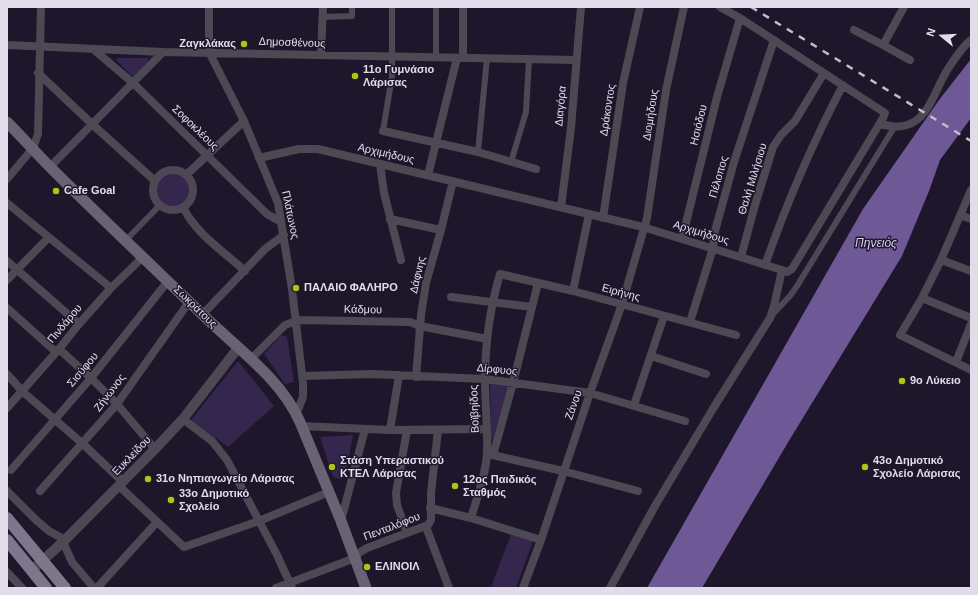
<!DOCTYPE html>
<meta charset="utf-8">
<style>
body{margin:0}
#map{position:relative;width:978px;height:595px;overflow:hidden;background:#1e172b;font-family:Arial,sans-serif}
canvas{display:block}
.frame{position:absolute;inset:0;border:8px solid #e0dcea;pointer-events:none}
.north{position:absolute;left:922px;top:16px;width:40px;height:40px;-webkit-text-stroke:3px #1e172b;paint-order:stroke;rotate:288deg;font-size:11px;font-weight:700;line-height:16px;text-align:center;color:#e0dcea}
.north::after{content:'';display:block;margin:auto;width:14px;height:18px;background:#e0dcea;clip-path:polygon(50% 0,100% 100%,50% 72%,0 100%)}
</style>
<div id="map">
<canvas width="978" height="595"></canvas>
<div class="frame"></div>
<div class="north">N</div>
</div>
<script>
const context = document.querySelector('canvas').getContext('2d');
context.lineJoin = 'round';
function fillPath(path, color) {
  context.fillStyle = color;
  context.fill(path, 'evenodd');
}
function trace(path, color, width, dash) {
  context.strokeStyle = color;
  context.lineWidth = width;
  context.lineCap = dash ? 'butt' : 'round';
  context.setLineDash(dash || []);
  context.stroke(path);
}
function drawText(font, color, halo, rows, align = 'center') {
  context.font = font + ' Arial,sans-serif';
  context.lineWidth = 3;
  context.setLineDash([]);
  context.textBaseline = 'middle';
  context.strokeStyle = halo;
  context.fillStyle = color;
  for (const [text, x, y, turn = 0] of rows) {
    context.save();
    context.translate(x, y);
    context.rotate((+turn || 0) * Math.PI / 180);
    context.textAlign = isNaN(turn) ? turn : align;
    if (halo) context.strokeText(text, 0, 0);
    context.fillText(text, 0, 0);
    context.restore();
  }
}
fillPath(new Path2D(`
 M117,58H148V61L133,77L116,60Z
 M156 190a17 17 0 1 1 34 0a17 17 0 1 1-34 0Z
 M281,335L287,337L294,382L285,384L264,354Z
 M238,361L274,406L228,447L191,420Z
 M490,383L509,386L492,442L491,440Z
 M352,435L353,436L345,476L342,479C338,479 334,478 332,474L320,437Z
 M511,534L533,541L516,588H489L491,587Z`), '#34264d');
fillPath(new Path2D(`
 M971,59V118L940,160L929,191L902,256L790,439L702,588H647L863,209L939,100Z`), '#6e5896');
trace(new Path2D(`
 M436,7V58
 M322,17L352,16V7
 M383,131L392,76V7
 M478,152L487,58
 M511,162L526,112L529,59
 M126,240L160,205
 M771,316L790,296L797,286L895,126`), '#4c4954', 6);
trace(new Path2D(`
 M209,7V52L244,121L278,203L292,289L303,383V397L296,415
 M720,7L740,18L885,113L883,118L792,269L787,272L782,270
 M854,30L883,45L904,7
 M7,45L163,52L576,60
 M883,45L910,60
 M93,49L133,83L267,214L281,222
 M321,55L323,7
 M463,58V7
 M38,73L92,124L155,181
 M880,124C889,126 898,128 907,125C928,119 935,91 945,74C950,65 963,46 971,40
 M383,131L478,152L536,169
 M259,158L299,149H318L643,227L782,270L774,306L770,318L714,407L655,506L610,588
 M380,164L384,193L401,260
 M50,167L163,52
 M153 190a20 20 0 1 1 40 0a20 20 0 1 1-40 0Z
 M186,175L244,121
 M428,175L457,58
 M7,179L33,148L38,134L41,7
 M971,190L941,260L922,298L900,335L971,370
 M7,203L111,288
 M183,207C196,234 223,251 245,271
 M561,207L571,128L581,7
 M960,215L971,219
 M603,218L623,83L640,7
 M390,219L441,230
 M682,239L717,97L740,18
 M741,257L755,205L773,147L781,135L795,121L824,73
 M941,260L971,271
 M7,261L79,324
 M765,265C787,202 812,144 843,85
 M7,280L48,238
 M573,291L589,214
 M451,297L532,307
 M922,298L971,318
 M7,308L56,352
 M202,315L265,249L284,235
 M690,322L713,248L715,231L734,162L774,40
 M59,349L91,378L117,404L155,449
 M651,356L706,374
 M251,359L285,325L299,320L410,322L420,326L487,339
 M956,362L971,324
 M7,374L22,391L83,444L123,482
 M302,376L372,374L485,379L590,393L685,421
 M416,377L421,315L426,283L441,230L453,181
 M634,405L664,316
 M7,408L59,349L79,324L111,288L143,257
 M183,419L212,441L227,460L277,555L292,588
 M301,426L390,430L487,429
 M390,430L399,375
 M407,430L396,493L397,505L407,533
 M488,454L563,471L638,491
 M493,455L513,383L538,283
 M11,470L91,378L168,281
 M119,486L184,547L259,521L329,492
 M7,491L36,520L49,531L60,537L63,542L72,562L94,588
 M40,491L117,404L189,302
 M430,508L471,518L541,540
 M471,518C477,497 486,475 487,453C488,429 485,404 485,380C485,345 490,308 500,274L573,291L736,335
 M341,521L365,429
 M426,527L449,588
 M7,572L22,588
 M97,588L157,522
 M276,588L355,558L360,552L367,548L428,525L431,520V493L438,430
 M523,588L541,540L590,393L622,304L647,218L666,90L684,7`), '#4c4954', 8);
trace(new Path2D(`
 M32,570L63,542L155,449L183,419L238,348`), '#4c4954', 10);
trace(new Path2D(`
 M7,122C22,137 36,153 51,168C100,217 151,265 201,313C235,347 280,377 300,422L341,521L366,588`), '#686373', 11);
trace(new Path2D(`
 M7,518L65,588
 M7,540L46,588`), '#7d778c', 12);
trace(new Path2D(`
 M751,7L971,141`), '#c1bdcc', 2.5, [7, 7]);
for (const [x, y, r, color] of [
 [244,44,4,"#acc611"],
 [355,76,4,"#acc611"],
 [56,191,4,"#acc611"],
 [296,288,4,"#acc611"],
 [902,381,4,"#acc611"],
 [332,467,4,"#acc611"],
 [865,467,4,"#acc611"],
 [148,479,4,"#acc611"],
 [455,486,4,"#acc611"],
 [171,500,4,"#acc611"],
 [367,567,4,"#acc611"]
]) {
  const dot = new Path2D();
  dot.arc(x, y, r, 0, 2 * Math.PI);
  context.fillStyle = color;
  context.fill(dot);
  trace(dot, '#1e172b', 1.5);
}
drawText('11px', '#e0dcea', '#1e172b', [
 ["Δημοσθένους",292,43,2],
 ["Διαγόρα",561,106,-85],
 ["Δράκοντος",608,110,-81],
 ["Διομήδους",651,115,-81],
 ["Ησιόδου",699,125,-76],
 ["Σοφοκλέους",195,128,44],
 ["Αρχιμήδους",386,154,13],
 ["Πέλοπος",719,177,-74],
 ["Θαλή Μιλήσιου",753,179,-73],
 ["Πλάτωνος",290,215,78],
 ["Αρχιμήδους",701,233,17],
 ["Δάφνης",418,275,-77],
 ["Ειρήνης",621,293,15],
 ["Σωκράτους",195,307,44],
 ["Κάδμου",363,310,1],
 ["Πινδάρου",65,324,-50],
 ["Σισύφου",83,370,-50],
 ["Δίρφυος",497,370,6],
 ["Ζήνωνος",110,393,-53],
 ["Ζάνου",574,405,-71],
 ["Βοϊβηίδος",475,409,-92],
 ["Ευκλείδου",132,456,-46],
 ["Πενταλόφου",392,527,-21]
]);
drawText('bold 11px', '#e0dcea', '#1e172b', [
 ["Ζαγκλάκας",236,44,"right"],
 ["11ο Γυμνάσιο",363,70],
 ["Λάρισας",363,83],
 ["Cafe Goal",64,191],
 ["ΠΑΛΑΙΟ ΦΑΛΗΡΟ",304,288],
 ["9ο Λύκειο",910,381],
 ["Στάση Υπεραστικού",340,461],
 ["ΚΤΕΛ Λάρισας",340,474],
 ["43ο Δημοτικό",873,461],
 ["Σχολείο Λάρισας",873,474],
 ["31ο Νηπιαγωγείο Λάρισας",156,479],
 ["12ος Παιδικός",463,480],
 ["Σταθμός",463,493],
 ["33ο Δημοτικό",179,494],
 ["Σχολείο",179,507],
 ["ΕΛΙΝΟΙΛ",375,567]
], 'left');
drawText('italic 12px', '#dacff4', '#1e172b', [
 ["Πηνειός",876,244]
]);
</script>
